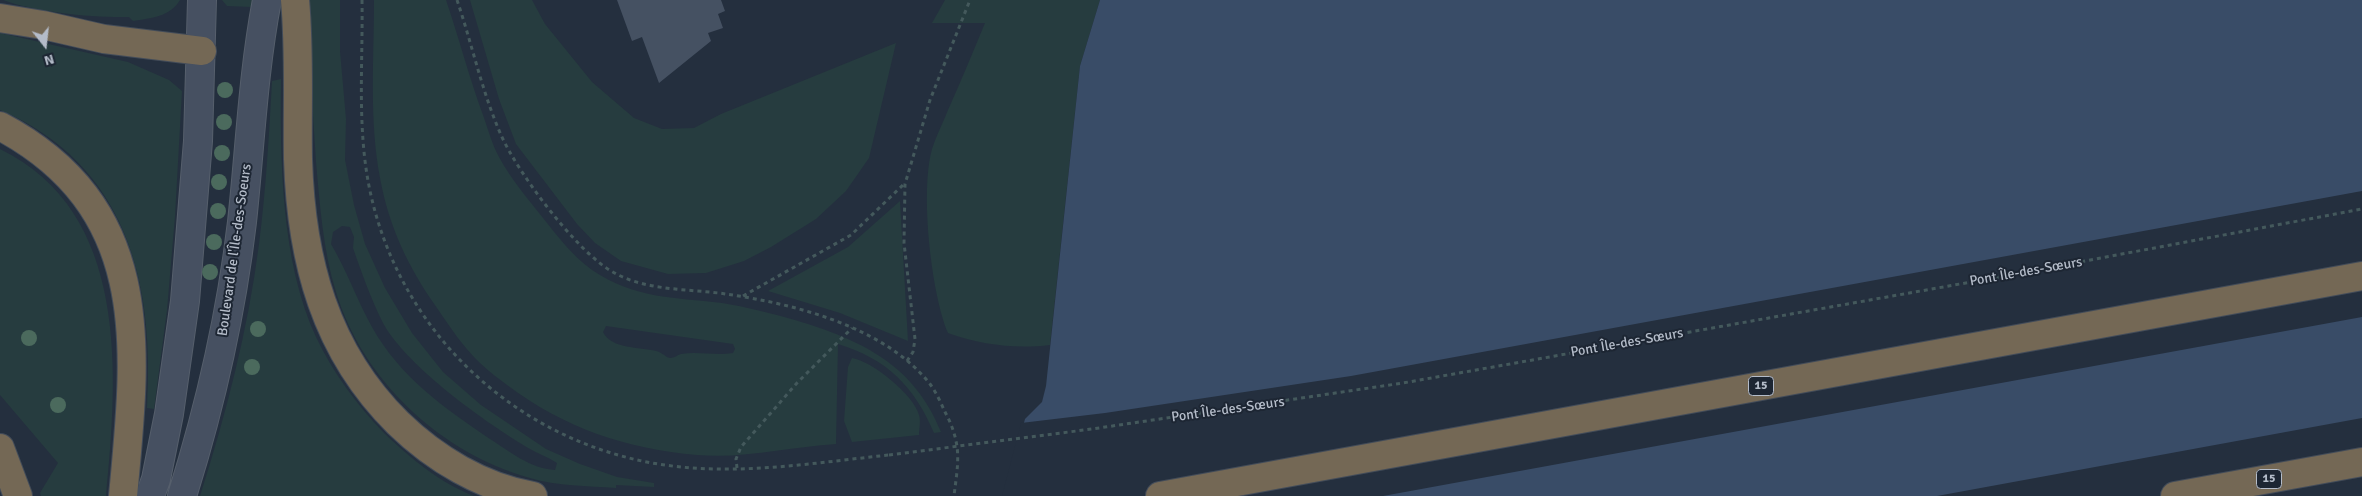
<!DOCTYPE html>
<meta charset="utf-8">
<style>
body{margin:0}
#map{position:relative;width:2362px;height:496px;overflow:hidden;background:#242f3e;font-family:Signika,sans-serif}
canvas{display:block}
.north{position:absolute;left:20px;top:20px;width:50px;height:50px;-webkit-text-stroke:4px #1d2633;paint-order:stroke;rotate:164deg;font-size:14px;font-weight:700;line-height:20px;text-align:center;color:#b4bcc9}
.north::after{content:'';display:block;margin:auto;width:18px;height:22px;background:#b4bcc9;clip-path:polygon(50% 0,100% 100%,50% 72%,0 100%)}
</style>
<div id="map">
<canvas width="2362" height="496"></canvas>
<div class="north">N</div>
</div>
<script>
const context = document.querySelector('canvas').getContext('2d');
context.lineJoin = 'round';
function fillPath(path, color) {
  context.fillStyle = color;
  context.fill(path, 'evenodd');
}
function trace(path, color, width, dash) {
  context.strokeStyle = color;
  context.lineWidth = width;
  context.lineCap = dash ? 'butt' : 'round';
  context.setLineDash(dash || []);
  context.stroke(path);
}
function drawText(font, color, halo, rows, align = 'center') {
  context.font = font + ' Signika,sans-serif';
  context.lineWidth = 4;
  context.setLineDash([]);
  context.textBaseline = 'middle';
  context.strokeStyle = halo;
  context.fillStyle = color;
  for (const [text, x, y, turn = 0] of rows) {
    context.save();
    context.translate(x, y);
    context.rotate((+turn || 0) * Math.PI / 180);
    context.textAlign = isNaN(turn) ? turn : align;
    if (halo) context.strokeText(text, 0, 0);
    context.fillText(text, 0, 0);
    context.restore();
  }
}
fillPath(new Path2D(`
 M3,0H180C170,17 151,18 133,21L129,17C94,18 35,12 3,0Z
 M222,0H252V7L227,6Z
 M309,0H340V51L346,119L345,160L354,205L365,244L385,288L412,333L443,372L481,405L546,449L580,464L617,477L654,483V487L616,485V488C588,486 557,486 530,478C441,453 363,381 336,292C323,250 320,206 316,162C312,108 310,54 309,0ZM342,226L350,227L354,237L353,248C362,274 371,299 383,323C407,367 486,423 530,449C539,454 548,457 557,463L555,470C531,469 509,451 490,439C443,407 400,377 372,327C357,300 347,271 331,244L333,232Z
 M374,0H446C459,38 469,77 483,115C488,129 492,144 499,157C511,179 528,199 543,218C558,237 573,256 592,270C635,299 673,297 722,303C746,307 771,313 795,320C861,340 914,364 941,432L934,433C914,386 887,359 838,344L836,444C790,447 743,459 697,455C627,449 564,428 507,385C498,378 488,371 480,363C463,347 450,327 437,308C408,267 389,227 380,178C369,119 374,59 374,0ZM606,326L733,344L735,349L733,353C716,356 698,351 681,354C677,355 675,358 670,358C665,357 662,352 656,351C640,347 611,349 603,332Z
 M470,0H532L545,24L592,82L634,118L662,129L694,128L721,114L896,43L869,158L846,191L816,219L771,247L744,261L706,273L668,274L621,261L595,243L577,224L516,144L499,99Z
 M945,0H1100L1080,66L1050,345C1015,349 982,345 948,333C931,292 920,192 932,149C936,136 943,123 948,110C961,81 973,52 985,23H932Z
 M0,33L128,62L169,80L182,91L175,216L167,310L154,409L147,408C155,282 126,164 0,110Z
 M281,79C280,161 281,262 316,337C333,373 357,405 384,433C410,458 440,483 474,496H200C226,414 248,330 259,244C266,190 269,135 272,81Z
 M0,149C130,212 118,374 106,496H41L40,493L58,463L0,395Z
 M900,201L908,341L840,313L768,291L848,247Z
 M852,358C872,361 914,395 919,415C921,421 919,429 919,435L852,442L844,421L848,367Z`), '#263c3f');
fillPath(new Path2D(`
 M1100,0H2362V496H1004L1025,419L1042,402L1046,386L1080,66Z`), '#394c67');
fillPath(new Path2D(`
 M2362,191V317L1383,496H1002L1021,423L1105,413L1351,376Z
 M2362,418V496H1937Z`), '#242f3e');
fillPath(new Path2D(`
 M617,0H721L725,11L718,14L723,28L708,33L711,41L659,83L642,37L632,41Z`), '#455162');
const secondary = new Path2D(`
 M150,496L156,479L169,414L185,301L198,141L202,0
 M182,496C210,407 231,315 242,222C250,148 253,73 267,0`);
const highway = new Path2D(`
 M295,0C300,53 297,106 298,159C301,260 325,351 398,423C435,459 482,487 533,496
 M0,18L43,25L104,39L202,51
 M0,126C154,208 137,347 123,496
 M0,448L18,496
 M1160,496L2362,276
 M2175,496L2362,462`);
trace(secondary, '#565f6c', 30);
trace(highway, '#434c59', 30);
trace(new Path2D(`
 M362,0C363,62 357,125 369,186C399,338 527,452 681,467C750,474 821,462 889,455
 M457,0C472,44 482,92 501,135C518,173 571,243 605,267C640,292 685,288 726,294C795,304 885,327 930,384C936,392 941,403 945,412C950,421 954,431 956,441C960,459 956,478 954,496
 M743,296L851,235L904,184
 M907,361L913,352L915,339L904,243L905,184L930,100L970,0
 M737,468L736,459L741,447L797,383L852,328`), '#44595c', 3, [4, 4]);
trace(secondary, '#465061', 28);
trace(highway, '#746855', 28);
trace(new Path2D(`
 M889,455L1092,429L1403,383L2005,276L2362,209`), '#44595c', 3, [4, 4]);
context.fillStyle = '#4b6a5d';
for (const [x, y] of [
 [225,90],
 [224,122],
 [222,153],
 [219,182],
 [218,211],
 [214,242],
 [210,272],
 [258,329],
 [29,338],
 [252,367],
 [58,405]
]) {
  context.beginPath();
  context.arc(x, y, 8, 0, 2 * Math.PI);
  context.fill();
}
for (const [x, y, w] of [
 [1761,386,25],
 [2269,479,25]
]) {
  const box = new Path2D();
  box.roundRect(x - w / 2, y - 9.5, w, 19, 4);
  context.fillStyle = '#1d2633';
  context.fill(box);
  trace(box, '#b4bcc9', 1);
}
drawText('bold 12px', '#b4bcc9', null, [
 ["15",1761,386],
 ["15",2269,479]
]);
drawText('14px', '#b4bcc9', '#1d2633', [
 ["Boulevard de l'Île-des-Soeurs",235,250,-82],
 ["Pont Île-des-Sœurs",2026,272,-10],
 ["Pont Île-des-Sœurs",1627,343,-10],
 ["Pont Île-des-Sœurs",1228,410,-8]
]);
</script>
